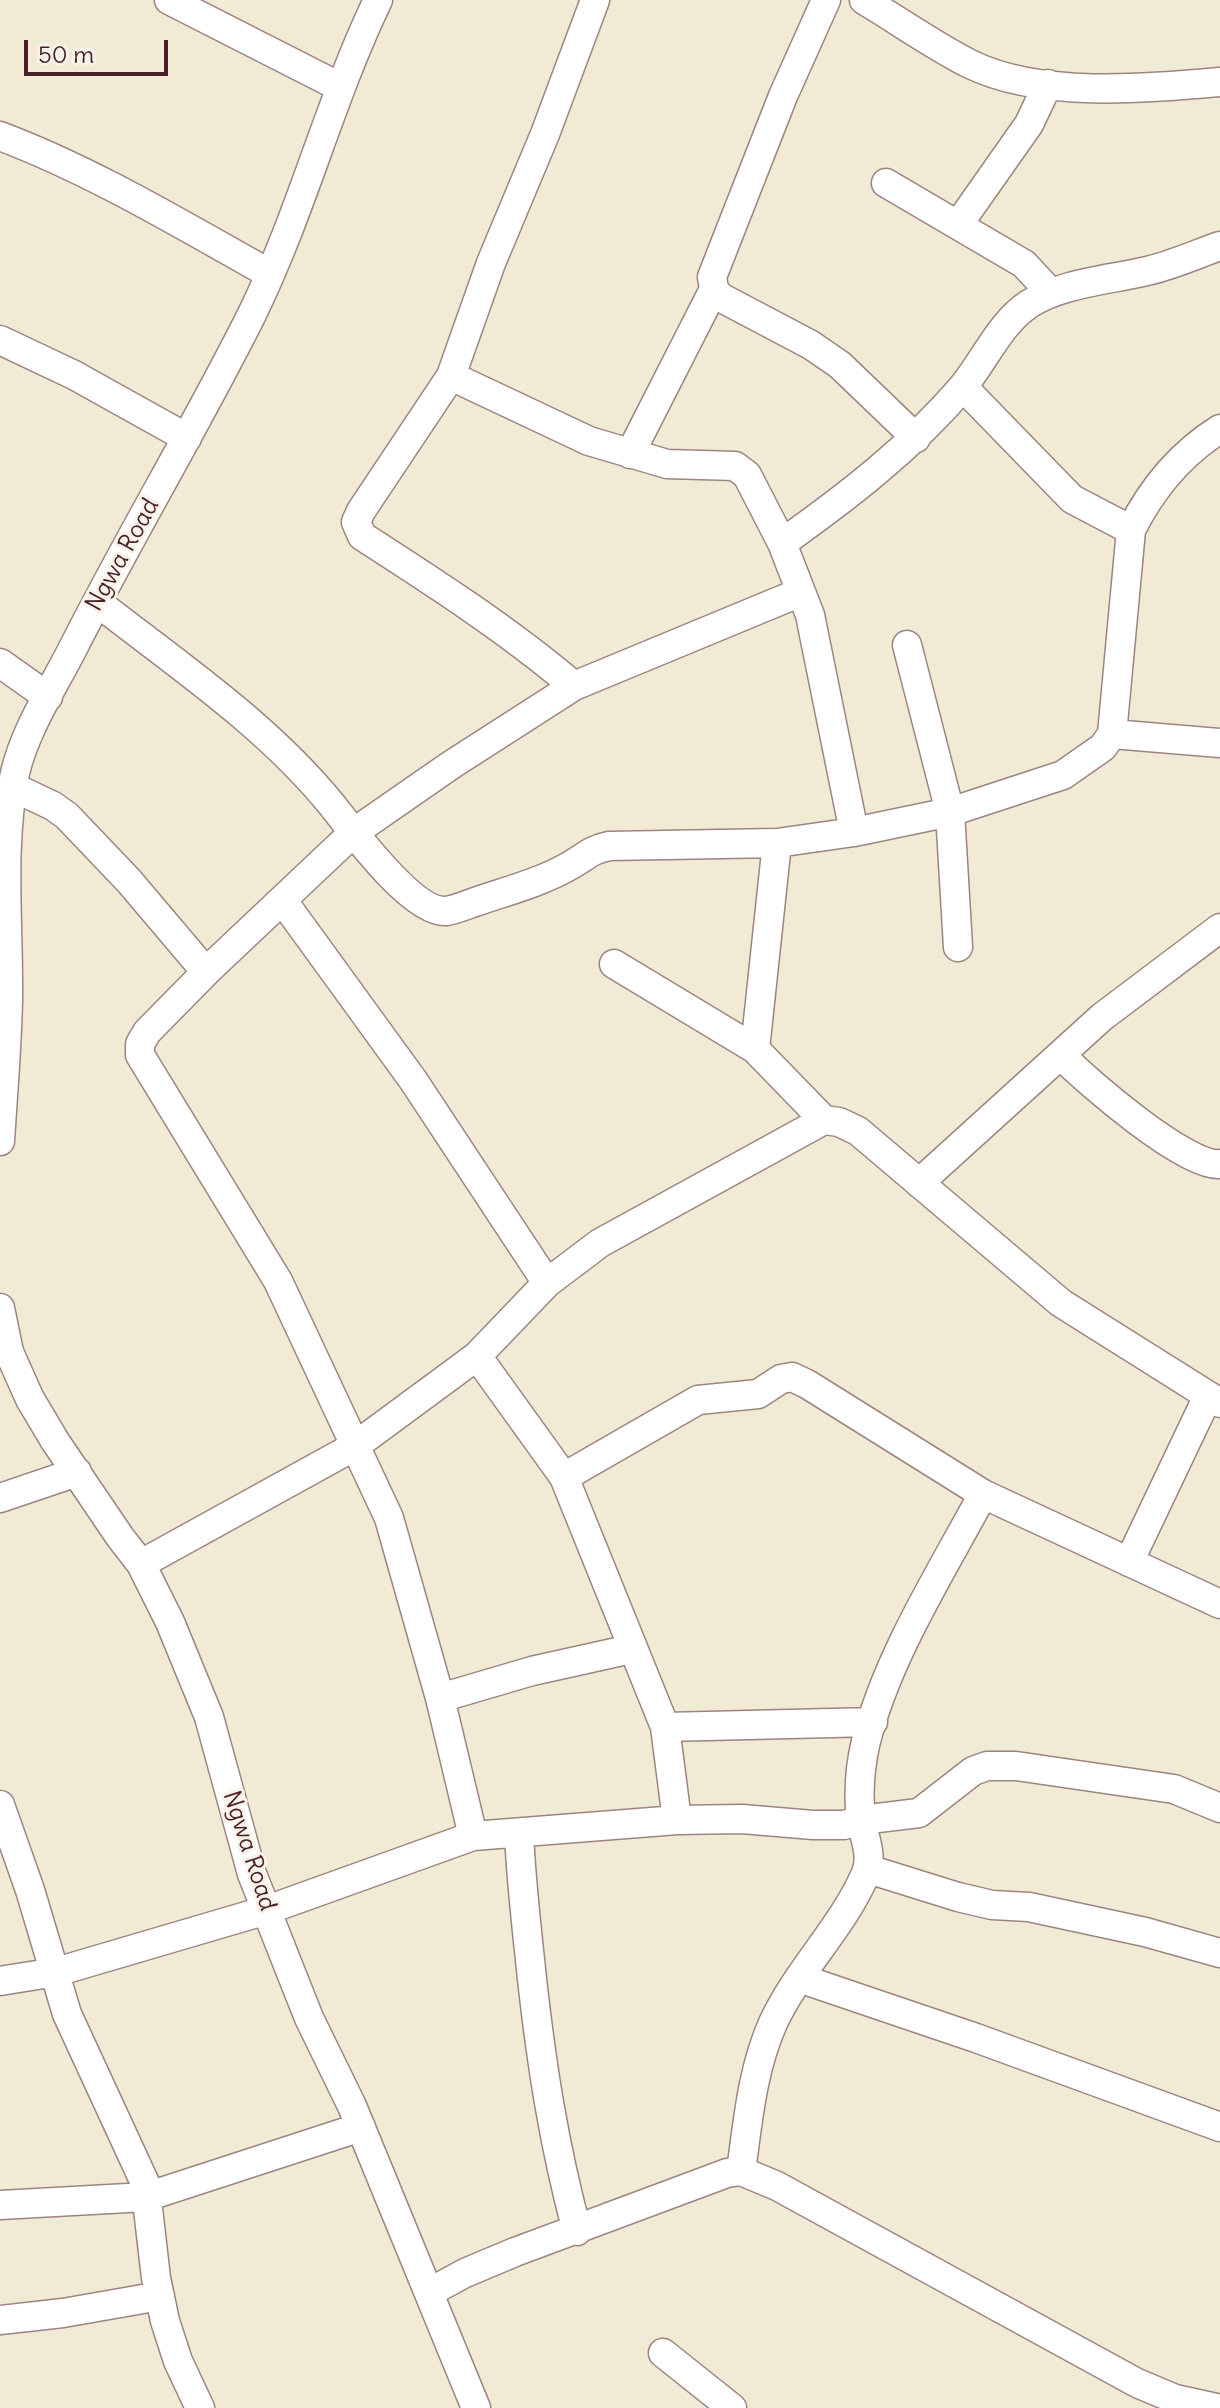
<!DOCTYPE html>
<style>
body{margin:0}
#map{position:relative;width:1220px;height:2408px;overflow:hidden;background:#f1ead4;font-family:Delius,sans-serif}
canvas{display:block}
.scale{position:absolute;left:24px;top:40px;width:144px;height:36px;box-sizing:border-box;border:4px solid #4a1f2b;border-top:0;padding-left:10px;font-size:24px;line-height:28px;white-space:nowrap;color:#4a1f2b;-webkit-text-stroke:6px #f7f3e8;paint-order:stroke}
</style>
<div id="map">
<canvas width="1220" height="2408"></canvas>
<div class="scale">50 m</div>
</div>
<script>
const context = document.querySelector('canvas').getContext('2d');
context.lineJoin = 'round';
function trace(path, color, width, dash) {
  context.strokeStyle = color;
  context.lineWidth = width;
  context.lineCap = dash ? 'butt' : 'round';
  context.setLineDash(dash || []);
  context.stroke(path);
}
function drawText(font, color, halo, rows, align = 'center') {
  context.font = font + ' Delius,sans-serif';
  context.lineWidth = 6;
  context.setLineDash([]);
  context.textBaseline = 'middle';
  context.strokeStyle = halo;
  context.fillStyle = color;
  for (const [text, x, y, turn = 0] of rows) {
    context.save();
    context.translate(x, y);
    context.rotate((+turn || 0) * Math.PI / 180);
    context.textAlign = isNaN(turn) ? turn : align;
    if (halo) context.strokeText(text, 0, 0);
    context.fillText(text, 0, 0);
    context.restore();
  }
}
const minor = new Path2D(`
 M169,0L340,87
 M826,0L783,96L712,277L714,289L720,297L811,345L840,365L916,438
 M864,0C899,21 934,46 970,64C1039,98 1145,89 1220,82
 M0,136C95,172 182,225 270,274
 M886,183L1024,264L1051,293
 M958,225L1029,124L1048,84
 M0,340L74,375L187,438
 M451,376L589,441L667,464L735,466L747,475L782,543L810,615L854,832
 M963,387L1072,499L1131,530
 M630,454L714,289
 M782,543C847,497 909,449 961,389C984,362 999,324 1029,304C1064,282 1112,280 1151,270C1175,264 1197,254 1220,246
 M97,602C178,665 267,725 332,805C352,830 412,913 446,911C455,910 466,905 475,902C507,891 542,882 571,865C587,856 590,850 609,846L777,843L854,832L950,812L1063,775L1103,747L1112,734L1131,530C1152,488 1180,454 1220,429
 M907,645L950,812L958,947
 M0,663L48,697
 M574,686C508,630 435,583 362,536L356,522L361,511L451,376L491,263L545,134L595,0
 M1112,734L1220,743
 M13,787L53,806L67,816L129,881L201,966L210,968
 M283,901L413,1080L547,1283
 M614,964L755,1049L824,1120
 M755,1049L777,843
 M1062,1056C1086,1081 1187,1168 1220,1164
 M0,1141C3,1094 7,1047 8,1000C9,924 0,848 15,773C25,730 52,689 72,650C129,537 195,428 252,314C302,212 329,102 378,0
 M919,1183L1102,1017L1220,928
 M0,1308L9,1352L30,1399L55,1441L120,1537L141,1564L170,1622L209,1717L252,1874L309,2018L352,2106L476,2408
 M477,1356L564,1477L665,1727L677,1820
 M564,1477L698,1400L758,1394L781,1379L792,1377L807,1384L983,1494L1220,1604
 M0,1498L77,1472
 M1129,1562L1208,1396
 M141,1564L355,1446L477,1356L547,1283L600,1243L824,1120L839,1122L858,1131L1061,1303L1220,1403
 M440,1698L532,1671L631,1649
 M665,1727L873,1722
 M0,1805L30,1890L67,2014L145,2183L156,2278L165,2321L178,2361L200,2408
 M519,1833C521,1882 527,1930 532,1979C542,2068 554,2145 577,2231
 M473,1836L440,1698L389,1518L278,1281L140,1055V1044L147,1032L210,968L353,833L451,765L574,686L801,592
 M868,1869L958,1897L992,1905L1029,1907L1145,1932L1220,1953
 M799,1978L976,2038L1220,2127
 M0,1981L56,1972L267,1910L473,1836L677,1820L742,1819L813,1825H844L861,1820L919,1813L973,1771L987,1766H1016L1174,1789L1220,1808
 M741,2171C748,2121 752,2070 773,2023C798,1969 843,1927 866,1873C873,1855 864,1837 861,1820C858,1794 860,1766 866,1741C888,1655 942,1571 983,1494
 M0,2205L146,2197L361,2127
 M430,2292L465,2273L515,2252L727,2173L741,2171L777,2186L1137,2383L1175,2399L1216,2408
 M0,2320L63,2313L160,2296
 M663,2353L732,2408`);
trace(minor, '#9e8480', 31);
trace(minor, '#fff', 28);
drawText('24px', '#4a1f2b', '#f7f3e8', [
 ["Ngwa Road",123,555,-61],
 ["Ngwa Road",249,1851,72]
]);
</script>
